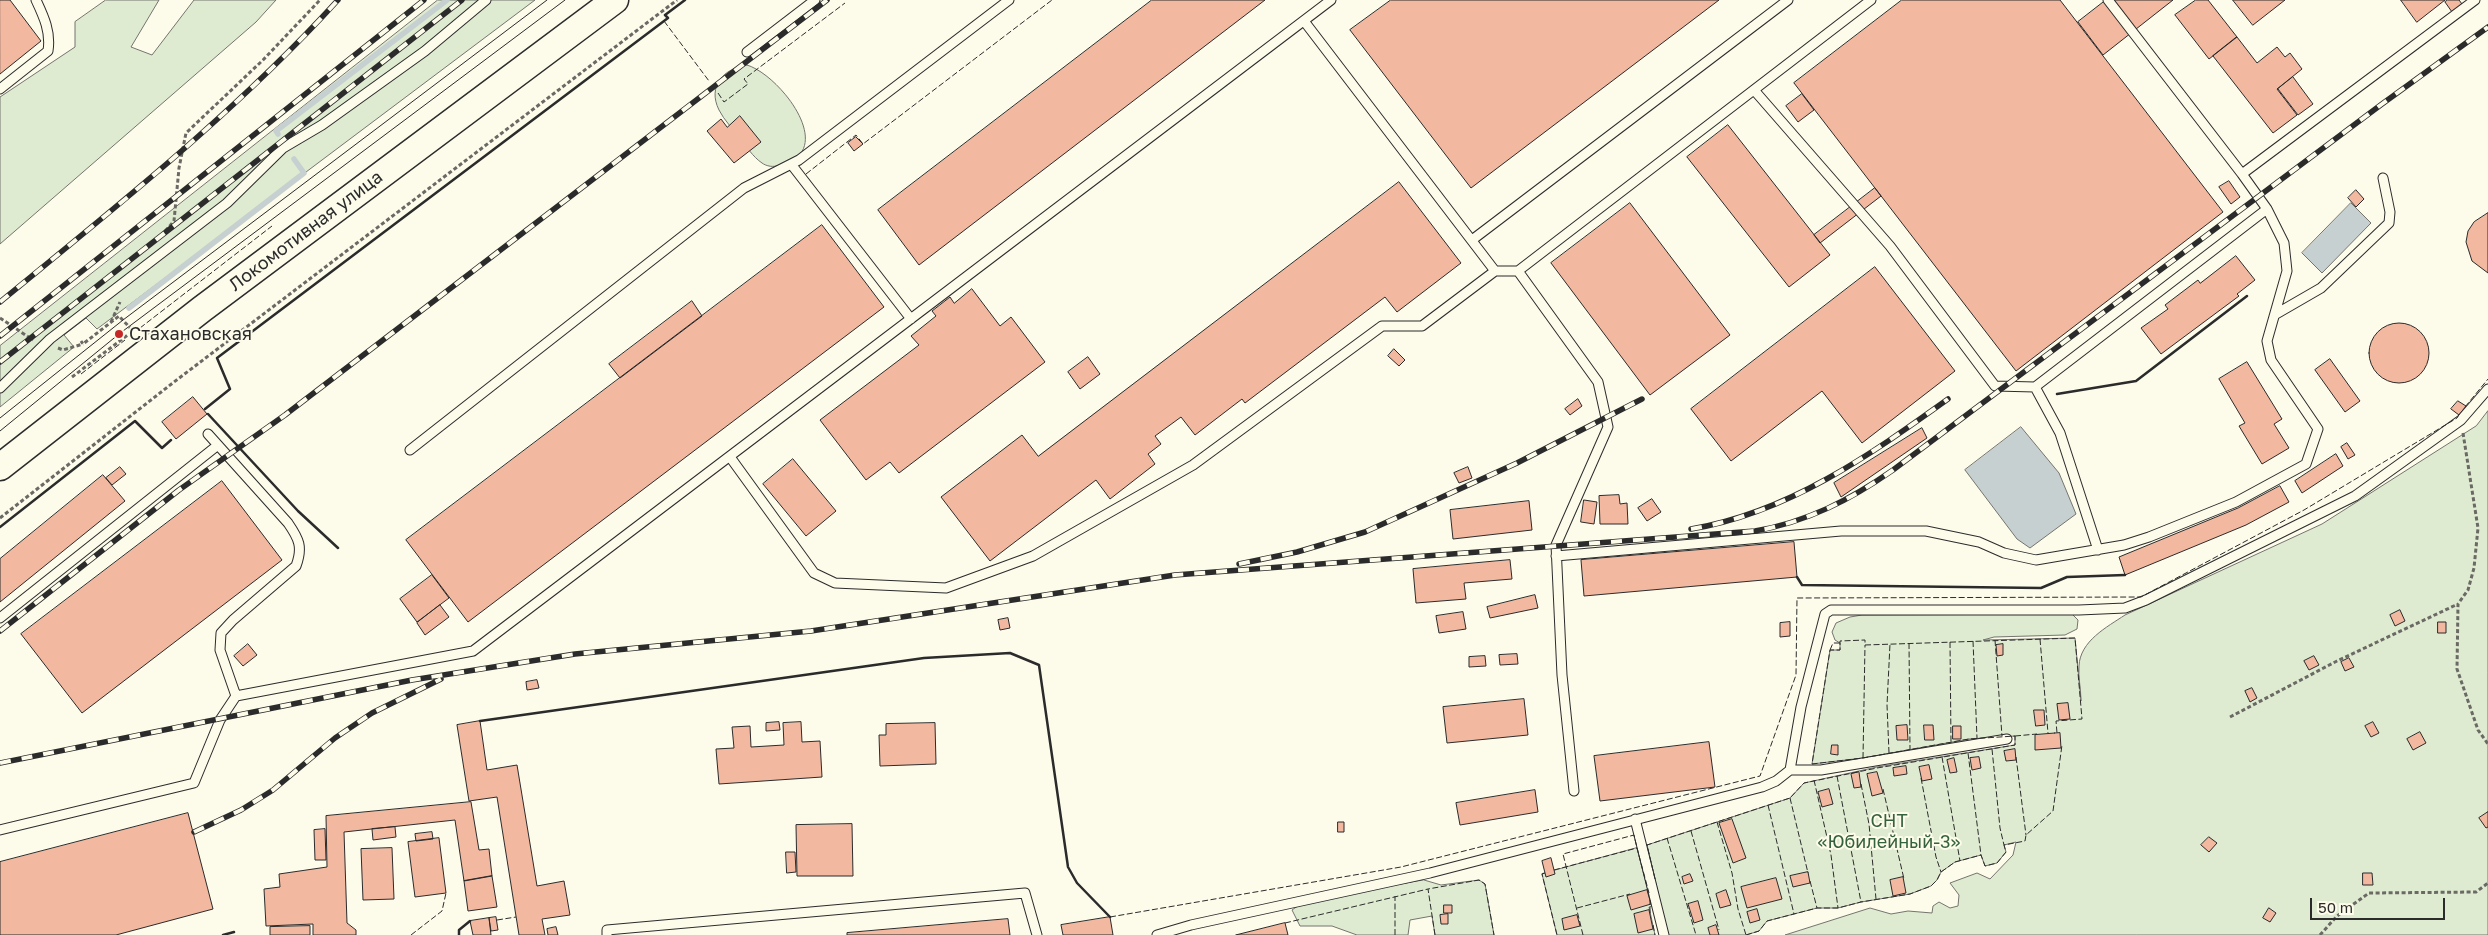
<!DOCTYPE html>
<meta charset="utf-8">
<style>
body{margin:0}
#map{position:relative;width:2488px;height:935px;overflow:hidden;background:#fdfbea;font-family:"Golos Text",sans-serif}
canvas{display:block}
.scale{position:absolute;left:2310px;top:898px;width:135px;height:22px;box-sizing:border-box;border:2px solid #2b2b2b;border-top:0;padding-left:6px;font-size:15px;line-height:18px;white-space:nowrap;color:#2b2b2b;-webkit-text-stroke:4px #fdfbea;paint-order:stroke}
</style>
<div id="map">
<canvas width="2488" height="935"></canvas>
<div class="scale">50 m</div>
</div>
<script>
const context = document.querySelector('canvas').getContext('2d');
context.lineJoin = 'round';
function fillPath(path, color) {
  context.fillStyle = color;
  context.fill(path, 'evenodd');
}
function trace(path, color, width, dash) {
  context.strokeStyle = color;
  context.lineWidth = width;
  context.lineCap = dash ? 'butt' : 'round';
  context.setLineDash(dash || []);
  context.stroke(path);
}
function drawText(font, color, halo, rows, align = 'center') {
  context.font = font + ' "Golos Text",sans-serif';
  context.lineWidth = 4;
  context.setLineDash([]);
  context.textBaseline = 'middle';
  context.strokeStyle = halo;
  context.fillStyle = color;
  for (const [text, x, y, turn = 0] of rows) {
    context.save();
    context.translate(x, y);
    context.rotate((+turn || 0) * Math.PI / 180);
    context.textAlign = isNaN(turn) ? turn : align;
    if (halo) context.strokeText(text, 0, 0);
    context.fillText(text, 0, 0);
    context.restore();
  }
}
const green = new Path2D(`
 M106,0H159L131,47L152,55L194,0H276L256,22L0,244V97L75,47V22Z
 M438,0H535L97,329L86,318L64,335L74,347L0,407V346Z
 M747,65C781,75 842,155 776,166C772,167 766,166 762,163C753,157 746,146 739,137C733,129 724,120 719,110C707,86 724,68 747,65Z
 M2488,411V935H1785L1870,908L1891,914L1908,911L1932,913L1933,906L1939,902L1950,908L1958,906L1959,895L1950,883L1977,873L1990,879L2013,855L2016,842L2004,845L2006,852L1997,863L1985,866L1981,855L1955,862L1941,872L1937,880L1931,886L1910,894L1861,902L1838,908H1817L1767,921L1759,931L1746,935H1668L1647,845L1790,798L1804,783L1877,767L2015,745V736L1969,739L1863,758L1812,764L1830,650H1840V643L1835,640L1832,632L1836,623L1850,617L1862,615L2072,614L2078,620L2077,629L2065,635L1994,637L1983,640L2075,638L2081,701C2081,689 2078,677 2079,666C2080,641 2107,627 2125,615L2322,524L2476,426Z
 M1637,848L1652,906L1649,907L1655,935H1557L1542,874Z
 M1424,880L1441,885L1479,880L1485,884L1494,935H1435L1432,916L1410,920L1408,935H1357L1332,926H1300L1292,910L1305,901Z`);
fillPath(green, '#deebd1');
trace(green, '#74746e', 1);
const water = new Path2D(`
 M2351,203L2371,223L2322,273L2302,253Z
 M2021,427L2059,473L2076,514L2030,548L2017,539L1965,470Z`);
fillPath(water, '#c7d0d0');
trace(water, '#74746e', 1);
trace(new Path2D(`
 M278,134L276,131L447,0
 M129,308L304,173L294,159`), '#c7d0d0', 5.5);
const building = new Path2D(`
 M0,0H10L41,41L0,74Z
 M1152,0H1265L919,265L878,210Z
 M1391,0H1719L1471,188L1350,30Z
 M1902,0H2060L2223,212L2016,371L1794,83Z
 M2106,0H2173L2103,55L2078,22Z
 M2196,0H2208L2237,37L2209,59L2175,15Z
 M2233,0H2285L2253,25Z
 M2401,0H2445L2417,22Z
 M2448,0H2459L2462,4L2452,12L2445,2Z
 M2237,37L2257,63L2277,47L2285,57L2290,53L2302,69L2277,89L2297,115L2273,133L2213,56Z
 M2293,77L2313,104L2298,115L2278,89Z
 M1802,94L1814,110L1798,122L1786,106Z
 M740,116L761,142L734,163L707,131L721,119L727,127Z
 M1728,125L1830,255L1789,287L1687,157Z
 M856,137L863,144L854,151L848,143Z
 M2229,181L2240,197L2231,204L2219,187Z
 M1399,182L1461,263L1397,312L1385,297L1245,403L1242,399L1195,435L1181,417L1155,436L1161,444L1148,454L1155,464L1110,499L1096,480L990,561L941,497L1022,435L1038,456Z
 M1875,188L1881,196L1820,243L1814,235Z
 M2356,190L2364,199L2356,207L2348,198Z
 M1630,203L1730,335L1650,395L1551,263Z
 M2488,213V273L2472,261L2466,242L2468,231L2474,222Z
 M822,225L884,307L468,622L406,540Z
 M2236,256L2255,280L2237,294L2239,296L2161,354L2141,328L2168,309L2165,305L2198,280L2200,283Z
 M1875,267L1955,371L1862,443L1822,391L1731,461L1691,409Z
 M972,289L1000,326L1011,317L1045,362L899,473L890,462L866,480L820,420L919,345L911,336L936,316L932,311L950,297L954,303Z
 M692,301L702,316L620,378L609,364Z
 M2369 353a30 30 0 1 1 60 0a30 30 0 1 1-60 0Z
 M1394,349L1405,360L1399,366L1388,356Z
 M1088,357L1100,374L1080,389L1068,372Z
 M2330,359L2360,401L2345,412L2315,370Z
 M2247,362L2282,419L2274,424L2289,448L2262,464L2239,426L2245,423L2219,379Z
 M193,397L207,414L176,439L162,422Z
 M1578,399L1582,406L1570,415L1565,409Z
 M2458,401L2466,406L2459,415L2451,409Z
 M1922,428L1927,438L1841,497L1834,483Z
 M2347,443L2355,455L2348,459L2341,447Z
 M2336,454L2343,466L2302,493L2295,481Z
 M793,459L836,511L806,536L763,484Z
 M120,467L126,474L112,485L106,478Z
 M1468,467L1472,478L1459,483L1454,473Z
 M103,475L125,501L0,602V559Z
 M222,481L282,560L82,713L21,634Z
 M2280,486L2289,502L2246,525L2125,575L2119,557L2238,508Z
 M1619,495L1620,504L1627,503L1628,524H1600L1599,496Z
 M1652,499L1661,512L1647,521L1638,508Z
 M1584,500L1597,502L1594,524L1581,522Z
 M1529,501L1532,530L1453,539L1450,510Z
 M1794,542L1797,577L1584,596L1581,560Z
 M1510,560L1512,579L1464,583L1466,599L1416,603L1413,569Z
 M432,575L449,598L417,622L400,599Z
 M1535,595L1538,608L1490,618L1487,607Z
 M440,605L449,617L425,635L417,623Z
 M2400,610L2405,621L2395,626L2390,615Z
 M1463,612L1466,629L1439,633L1436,616Z
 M1008,618L1010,628L1000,630L998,620Z
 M1790,622V636L1780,637V623Z
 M2438,622H2446V633H2438Z
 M248,644L257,655L243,666L234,656Z
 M2003,644V655L1997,656L1996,645Z
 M1517,654L1518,664L1500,665L1499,655Z
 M1485,656L1486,666L1469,667V657Z
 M2314,656L2319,665L2309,670L2304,661Z
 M2349,658L2354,667L2345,671L2341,662Z
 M537,680L539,688L527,690L526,682Z
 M2252,688L2257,698L2250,702L2245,691Z
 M1524,699L1528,735L1447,743L1443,707Z
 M2068,703L2070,719L2059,720L2057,704Z
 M2034,710H2044L2045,725L2036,726Z
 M480,721L487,770L517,765L537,886L564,881L570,915L542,919L545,935H519L497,797L469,801L457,725Z
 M779,722L780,730L766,731V723Z
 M801,722L802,742L820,741L822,777L719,784L716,749L734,748L732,727L750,726L751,747L784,745L783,723Z
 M2373,722L2379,733L2371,737L2365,726Z
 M935,723L936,764L880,766L879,735H886V724Z
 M1907,725L1908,740H1897L1896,726Z
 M1924,725H1933L1934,740H1925Z
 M1953,726H1961V739H1953Z
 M2420,732L2426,743L2413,750L2407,739Z
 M2060,733L2061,748L2035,750V735Z
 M1709,742L1715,787L1600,801L1594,756Z
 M1832,745H1838V755L1831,754Z
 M2015,749L2016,760L2006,761L2004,751Z
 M1979,757L1981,768L1972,770L1970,758Z
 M1954,758L1957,772L1950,773L1947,760Z
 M1929,765L1932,779L1922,781L1919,767Z
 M1906,766L1907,774L1894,776L1893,768Z
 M1859,772L1861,787L1854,788L1851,774Z
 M1877,772L1883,793L1872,796L1867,774Z
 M1829,789L1833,804L1822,807L1818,792Z
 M1535,790L1538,812L1460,825L1456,803Z
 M471,802L479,850L489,849L492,876L464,881L455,820L344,832L347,923L356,930V935H313V924L266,926L264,889L280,887L279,874L327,867L326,816Z
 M2488,812V827L2486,828L2479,818Z
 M188,813L213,909L116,935H0V862Z
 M1732,819L1746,858L1733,863L1719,823Z
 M1338,822H1344V832H1338Z
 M852,824L853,876H797L796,825Z
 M395,827L396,837L373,840L372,829Z
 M325,829L326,860H315L314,830Z
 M432,832L433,839L416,841L415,834Z
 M2209,837L2217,843L2209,852L2201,845Z
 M439,838L446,893L415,897L408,842Z
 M392,848L394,899L363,900L361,849Z
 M786,852H795L796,872L787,873Z
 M1551,858L1555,874L1546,877L1542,861Z
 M1808,872L1810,883L1793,887L1790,876Z
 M2363,873H2372L2373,885H2363Z
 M1690,874L1693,881L1684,884L1682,877Z
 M492,876L497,907L468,911L464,881Z
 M1903,877L1906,893L1893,896L1890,880Z
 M1776,878L1782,899L1747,908L1741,887Z
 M1647,890L1651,904L1631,910L1627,896Z
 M1726,890L1731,905L1720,908L1716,894Z
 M1698,901L1703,920L1694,923L1688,904Z
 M1444,905H1452V913H1444Z
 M2269,908L2276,913L2270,922L2263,918Z
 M1757,909L1760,920L1750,923L1747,912Z
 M1649,910L1653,929L1638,933L1634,914Z
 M1448,914V924H1441L1440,915Z
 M1577,915L1580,926L1564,930L1562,919Z
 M496,917L498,930L491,931L489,918Z
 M1110,917L1113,935H1063L1061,925Z
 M489,918L491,935H473L470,921Z
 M1008,919L1010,935H847V933Z
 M1285,923L1288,935H1236Z
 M1716,925L1719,935H1710L1708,928Z
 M310,926V935H270V927Z
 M556,927L558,935H548L547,929Z`);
fillPath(building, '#f2b8a0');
trace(building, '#2b2b2b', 1);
const service = new Path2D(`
 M2108,0L2242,174L2475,0
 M1304,21L1495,271
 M747,52L815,0
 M0,89L48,51C51,32 44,17 36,0
 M1754,90L1890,246L1995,386L2035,387L2267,209
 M791,164L911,319
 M1472,240L1788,0
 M1518,271L1871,0
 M2276,314L2321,288L2389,223L2390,212L2383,178
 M2035,387L2060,433L2098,550
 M0,388L50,339L227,203L283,148L322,125L425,51L486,0
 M208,434L288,523C299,539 303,547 296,566L233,620L221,633L220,650L236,696
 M410,450L744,188L799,160L1009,0
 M730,457L814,573L835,583L946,588L1033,556L1193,465L1382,326H1422L1495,271H1518L1598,382L1608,427L1556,545L1562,675L1574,791
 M1556,556L1841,531H1926L1979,542L2004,553L2036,560L2124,545L2149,537L2236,502L2306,464L2318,429L2271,360L2267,341L2287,271L2284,243L2267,209L2242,174
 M0,618L218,445
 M1790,770H1821L2007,739
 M1635,819L1664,935
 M0,830L194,783L220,720L236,696L473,651L1331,0
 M607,935V930L1025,893L1037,935
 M1157,935L1191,925L1430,873L1762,787L1776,781L1790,770L1801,707L1825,614L1831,610H2079L2125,608L2146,600L2355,496L2461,420L2488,389`);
const primary = new Path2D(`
 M0,467L202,309L615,0`);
trace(service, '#2b2b2b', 11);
trace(primary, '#2b2b2b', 29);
trace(new Path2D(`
 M161,236L174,221L179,168L186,133L263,60L320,0
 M0,318L33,340
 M111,322L120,302
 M58,348L63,350L83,344
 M72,377L133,331L119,316L83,344L81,341
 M2463,433L2478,528L2474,568L2468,590L2458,604L2457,669L2478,730L2488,744
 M0,518L174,382L677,0
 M2230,717L2337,661L2458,604
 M2320,935L2337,916L2369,893L2476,892L2488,883`), '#6a6964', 3, [4, 2.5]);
trace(service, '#fdfbea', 9);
trace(primary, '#fdfbea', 26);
trace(new Path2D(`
 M0,418L123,320L547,0
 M0,431L119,334L565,0`), '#2b2b2b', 1);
const rail = new Path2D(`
 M0,302C117,206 236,112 338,0
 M0,336L424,0
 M0,362L462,0
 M1691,529C1788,513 1870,455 1948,399
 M1239,564L1297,552L1365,532L1517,463L1642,399
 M0,631L179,490L285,415L827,0
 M0,763L412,680L575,654L811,631L1175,575L1755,531C1807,522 1850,500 1893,470L2382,104L2488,27
 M194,832L241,810L273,790L335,738L372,713L441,679`);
trace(rail, '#2b2b2b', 5.5);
trace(rail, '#fdfbea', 4, [11]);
trace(new Path2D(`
 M664,21L709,81
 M718,93L724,102L748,84L744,79L845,3
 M806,174L856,135L863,144L1052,0
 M140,328L272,226
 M81,374L125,340
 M2465,407L2488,379
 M2040,639L2048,733
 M1995,640L2002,736
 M1973,641L1977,738
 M1950,642L1951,742
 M1909,643L1910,749
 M1830,650L1833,643H1840
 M2015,736L2037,734
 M1992,749L2000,828L2004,845
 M1889,753L1887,705L1890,644
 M1968,753L1981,855
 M1942,757L1960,861
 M2016,757L2026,835
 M1863,758L1865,645
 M1837,776L1861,902
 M1921,778L1936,857L1941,872
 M1814,780L1831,855L1838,908
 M1861,784L1869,824L1876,899
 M1883,789L1904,879
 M1790,798L1808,873
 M1768,805L1794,914
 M1717,822L1732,873L1738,909L1746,935
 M1691,831L1719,930
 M1667,838L1696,935
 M1554,870L1637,848L1649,893
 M1545,873L1542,874L1557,935
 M1655,879L1647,845L1790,798L1804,783L1877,768L2015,745V736L1969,739L1863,758L1812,764L1830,650H1840V641L1865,640V645L2075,638L2082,719L2056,721L2057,733H2054
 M1810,881L1817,908
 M1577,908L1630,894
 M1650,913V900
 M1110,917L1401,867L1760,776L1796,675L1797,598L2141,597L2304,510L2457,418L2460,413
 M497,920L516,917
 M1285,923L1428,889
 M1653,925L1655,935
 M411,935L442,911L446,893
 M1395,935V896
 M1435,935L1428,889L1479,880L1485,884L1494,935
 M1583,935L1563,854L1634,835L1637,848
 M1746,935L1759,931L1767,921L1817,908H1838L1861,902L1910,894L1931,886L1937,880L1941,872L1955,862L1981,855L1985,866L1997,863L2006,852L2004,845L2025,841L2026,835L2053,811L2062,745`), '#2b2b2b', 1, [6, 2.5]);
trace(new Path2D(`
 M2057,394L2136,381L2247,296
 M205,409L230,389L217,358L668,18L665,15L685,0
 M208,414L298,511L338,548
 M0,527L135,421L162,448L171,440
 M1797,577L1802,585L2041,588L2067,577L2125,575
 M480,721L924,658L1010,653L1039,665L1068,867L1077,883L1110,917
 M223,935L234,932
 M459,935V930L470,921`), '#2b2b2b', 2.5);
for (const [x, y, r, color] of [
 [119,334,5,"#c62828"]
]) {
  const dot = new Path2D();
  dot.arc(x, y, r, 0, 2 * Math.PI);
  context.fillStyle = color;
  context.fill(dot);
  trace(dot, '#fdfbea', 2);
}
drawText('18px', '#2b2b2b', '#fdfbea', [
 ["Локомотивная улица",306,231,-37]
]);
drawText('18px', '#2b2b2b', '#fdfbea', [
 ["Стахановская",129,334]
], 'left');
drawText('18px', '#34623c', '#fdfbea', [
 ["СНТ",1889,821],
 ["«Юбилейный-3»",1889,842]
]);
</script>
